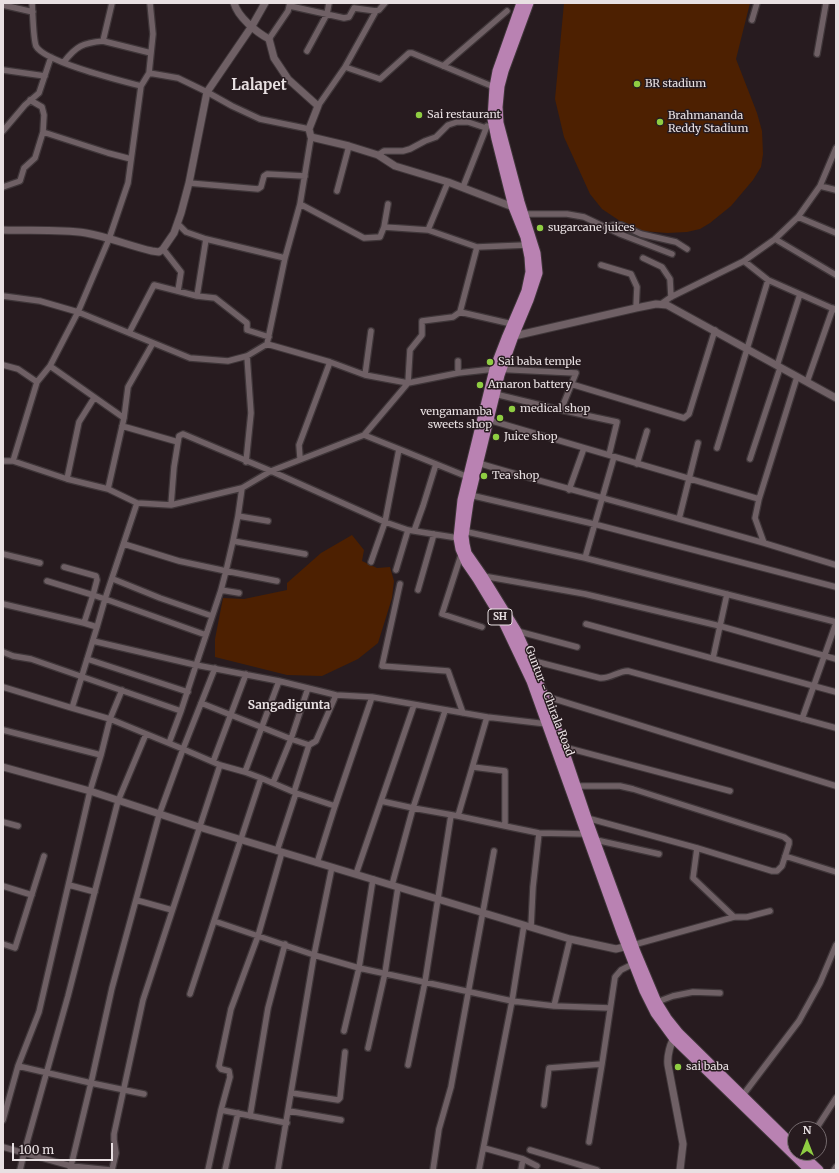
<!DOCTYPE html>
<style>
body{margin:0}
#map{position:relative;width:839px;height:1173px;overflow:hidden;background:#271b1f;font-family:Merriweather,serif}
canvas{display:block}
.frame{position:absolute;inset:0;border:4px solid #e8e0e2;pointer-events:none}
.north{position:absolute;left:787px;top:1121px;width:40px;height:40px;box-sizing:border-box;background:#271b1f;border:1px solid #746a6d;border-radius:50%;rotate:0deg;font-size:11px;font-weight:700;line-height:16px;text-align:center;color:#e8e0e2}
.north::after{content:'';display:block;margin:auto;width:14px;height:18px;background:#8fcd42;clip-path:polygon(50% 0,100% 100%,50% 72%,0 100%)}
.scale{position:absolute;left:12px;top:1143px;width:101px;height:18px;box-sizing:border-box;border:2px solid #e8e0e2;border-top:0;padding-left:5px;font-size:12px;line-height:14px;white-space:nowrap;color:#e8e0e2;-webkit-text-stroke:3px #271b1f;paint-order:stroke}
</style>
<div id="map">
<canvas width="839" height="1173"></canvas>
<div class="frame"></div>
<div class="north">N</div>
<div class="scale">100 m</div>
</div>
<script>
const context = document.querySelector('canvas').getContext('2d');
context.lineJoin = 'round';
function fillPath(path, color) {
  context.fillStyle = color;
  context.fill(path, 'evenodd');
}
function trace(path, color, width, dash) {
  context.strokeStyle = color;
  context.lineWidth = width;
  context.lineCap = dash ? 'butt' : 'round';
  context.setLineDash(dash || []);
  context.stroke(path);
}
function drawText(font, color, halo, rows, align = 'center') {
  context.font = font + ' Merriweather,serif';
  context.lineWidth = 3;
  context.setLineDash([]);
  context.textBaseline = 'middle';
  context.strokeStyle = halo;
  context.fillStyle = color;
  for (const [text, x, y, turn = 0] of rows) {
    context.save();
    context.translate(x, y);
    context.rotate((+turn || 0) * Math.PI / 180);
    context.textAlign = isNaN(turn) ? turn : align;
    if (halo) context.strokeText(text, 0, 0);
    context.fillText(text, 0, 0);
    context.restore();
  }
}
fillPath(new Path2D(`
 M564,3H750L736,59L757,113L762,131L763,154L761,167L753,180L731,206L710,223L700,229L687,232L667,233L642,231L626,225L602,209L590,194L564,137L555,99Z
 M352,535L364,550L362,561L377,568L390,567L394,581L392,598L378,643L358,659L322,676L287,675L215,657V639L223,598L244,599L287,590V583L321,553Z`), '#4d2001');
const minor = new Path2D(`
 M32,3C33,13 33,38 36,46C44,62 122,81 141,86
 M3,5L33,12
 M290,6L344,18L349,17L354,8L376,11L379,10L385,3
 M752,20L757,3
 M269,39L288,11L290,3
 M103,41L151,53
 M307,51L327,14L329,3
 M817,54L826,3
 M64,62C76,46 83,43 103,41L112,3
 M443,66L507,11
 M345,67L376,11
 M3,70L45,76
 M149,73L178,78L207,92L232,106L260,119L309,129
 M318,106L345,67L380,79L409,53H412L494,87
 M3,131L25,105L39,93L51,57
 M43,132L108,153L131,159
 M378,155L384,151H403L410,149L425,141L436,137L448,125L457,122H468L486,128
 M448,182L428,230L477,247L527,245
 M189,183L258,189L261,187L264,176L267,174L305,176
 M820,186L836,190
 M3,187L20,181L24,168L35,158L43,132L44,115L42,107L30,100
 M463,187L487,126
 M337,191L349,146
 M300,204L364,238L380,237L384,227L428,230
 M524,214H567L584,217L620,234L672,254
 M798,217L836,233
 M178,224L186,232L206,239L285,258
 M384,227L388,204
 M607,227L613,225H621L641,234L676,242L687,249
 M775,239L836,275
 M163,249L181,272L178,291
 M643,258L662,267L670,279L671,297
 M744,261L768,280L836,310
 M601,265L631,274L637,287L636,308
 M3,296L40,301L78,312L190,358L228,361L247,356L267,344L285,258L300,204L311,137
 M197,296L215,298L247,323V330L269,337
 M661,304L671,297L744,261L775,239L798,217L820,186L836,148
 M460,312L512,324
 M129,333L154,285L197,296L206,239
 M267,344L330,362L365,375L408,383L410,350L422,335V321L453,317L460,312L477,247
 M458,361V373
 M3,365L18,369L37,382
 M50,366L124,418
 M777,366L800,294
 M365,375L371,331
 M797,377L759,499L755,518L764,543L836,565
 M807,382L833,308
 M571,384L684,418L689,414L715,330
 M495,394L561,410L617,422L609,455
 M489,420L759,499
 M122,426L178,442
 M364,435L399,449L385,522L371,562
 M717,448L768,280
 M399,449L468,477
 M300,458L299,445L330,362
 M750,459L780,368
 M3,461H13L67,479L108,489L137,503L171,505L242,488L271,471L364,435L408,383L458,373L494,369L576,373L561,410
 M13,461L37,382L50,366L78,312L109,239L128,183L141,86L149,73L153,34L150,3
 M246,462L251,413L247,356
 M478,463C545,483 612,500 679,519L698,443
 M637,464L647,431
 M67,479L79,422L94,398
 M242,488L238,516L268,521
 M108,489L124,418L128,387L153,343
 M569,490L584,448
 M470,495L594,524L836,587
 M137,503L105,599L206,635
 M171,505L174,467L179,436L183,434L271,471L385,522L408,530L458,538
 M238,516L233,541L305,554
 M679,519L764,543
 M414,531L423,506L436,464
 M463,531L585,558L836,622
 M233,541L226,571L277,581
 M124,544L179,561L226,571L221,590L239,593
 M3,554L40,563
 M461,555L442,614L482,627
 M585,558L614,457
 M396,570L408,530
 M483,576L585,594L720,626L836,659
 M113,579L160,598L212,616
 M47,581L93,595L97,580L96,576L64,567
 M400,584L382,666L448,671L463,713
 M221,590L196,665L279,681L336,695L372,697L487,717L547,724
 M418,590L434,534
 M3,604L84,623L97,627L105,599L93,595L84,623
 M586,624L836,692
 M97,627L72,708L110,719L122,690
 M517,631L577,647
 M93,641L196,665L181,711L169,743
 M3,652L13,656L31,659L181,711
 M713,658L727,594
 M87,659L188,692
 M530,660L600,678C610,679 618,671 628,671L836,728
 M3,687L72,708
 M545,696L836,786
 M201,703L291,739L308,688
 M414,705L381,801L413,808L445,711
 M802,719L836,623
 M3,730L101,755L110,719L183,749L215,668
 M564,747L730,791
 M213,762L246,674
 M220,765L245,772L279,681
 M473,767L505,771V826L539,833L585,834
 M261,778L296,793L277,851
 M273,783L291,739L309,745L316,741L336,695
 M577,786H620L633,789L784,837L789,841V844L782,866L777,871H772L697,848L587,818
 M294,792L309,745
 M296,793L335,806L317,863
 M335,806L372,697
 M458,816L505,826
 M3,822L18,826
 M596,840L659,854
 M697,848L693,878L734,917
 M785,856L836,872
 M356,874L381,801
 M69,885L95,892
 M392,885L413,808L458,816L487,717
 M3,886L32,895
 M136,900L172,910
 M214,921L314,955L332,867
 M531,927L533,887L539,833
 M3,944L15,948L44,856
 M633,945L734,917H747L770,911
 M190,994L261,778L245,772
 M657,1002L673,996L693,992L720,993
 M554,1006L570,939
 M344,1031L359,968L373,879
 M368,1048L385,973L398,887
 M408,1065L425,982L451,815
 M18,1066L91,1083L144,1094
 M292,1093L338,1100L340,1098L345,1052
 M743,1095L799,1021L820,983L836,945
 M544,1105L549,1068L602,1064L615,977L621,970L633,964
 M221,1110L287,1123
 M289,1111L341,1120
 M250,1116L268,1008L285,944
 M3,1120L18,1066L39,1012L90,791L101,755
 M816,1129L836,1098
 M589,1142L602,1064
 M3,1147L24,1153L20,1170
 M484,1148L523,1159L521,1170
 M530,1150L597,1170
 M523,1159L537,1166
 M70,1170L91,1083L112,988L159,815L183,749L220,765L143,1000L114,1134V1140L116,1153L112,1170
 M110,1170L71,1166L24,1153L68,996L118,801L146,734
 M208,1170L221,1110L230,1077L229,1071L221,1069L219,1066L231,1009L258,936L282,852
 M225,1170L238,1113
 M278,1170L314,955L359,968L512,1001L554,1006L610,1008
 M433,1170L439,1129L451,1087L494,851
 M479,1170L512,1001L524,925
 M834,1170L836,1167`);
const tertiary = new Path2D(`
 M234,3C238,17 256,32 269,39L274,58L288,79L318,106L309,129L311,137L349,146L378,155L395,166L448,182L513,207
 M3,230C31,231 59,229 86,233C109,237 130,246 152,251L159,252L163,249L174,233L181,213L189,183L207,92L252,26L265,3
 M510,337L636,308L656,304L667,305L836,398
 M3,767L90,791L199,827L570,939L616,949L632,945
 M676,1036C670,1042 667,1057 668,1065L683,1144L680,1170`);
const primary = new Path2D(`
 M521,3L497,71L494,87L492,119L496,139L513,207L525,237L529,257L530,272L526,291L521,303L506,338L494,369L462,500L458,538L460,549L466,563L477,579L503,622L531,681L621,932L644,991L655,1013L674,1039L809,1170
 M529,3L504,71L500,86L498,107L499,123L520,202L536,253L538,273L529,300L514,336L500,375L469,502L464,536L465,544L467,553L483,576L517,631L530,660L555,723L587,818L636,952L657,1002L667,1018L679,1033L795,1147
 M801,1153L819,1170`);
trace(minor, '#3f3639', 8);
trace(tertiary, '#3f3639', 9);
trace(primary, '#3f3639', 11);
trace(minor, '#6f6065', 5.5);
trace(tertiary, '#6f6065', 7);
trace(primary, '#b982b2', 9);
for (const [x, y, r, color] of [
 [637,84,4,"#8fcd42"],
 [419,115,4,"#8fcd42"],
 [660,122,4,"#8fcd42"],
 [540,228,4,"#8fcd42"],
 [490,362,4,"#8fcd42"],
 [480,385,4,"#8fcd42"],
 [512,409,4,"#8fcd42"],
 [500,418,4,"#8fcd42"],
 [496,437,4,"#8fcd42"],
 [484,476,4,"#8fcd42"],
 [678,1067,4,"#8fcd42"]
]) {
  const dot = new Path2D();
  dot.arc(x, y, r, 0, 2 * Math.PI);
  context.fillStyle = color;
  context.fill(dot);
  trace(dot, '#271b1f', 1.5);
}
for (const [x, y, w] of [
 [500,617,24]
]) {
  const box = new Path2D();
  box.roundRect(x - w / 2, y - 8, w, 16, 3);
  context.fillStyle = '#271b1f';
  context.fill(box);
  trace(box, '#e8e0e2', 1);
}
drawText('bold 10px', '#e8e0e2', null, [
 ["SH",500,617]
]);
drawText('11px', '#e8e0e2', '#271b1f', [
 ["BR stadium",645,84],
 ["Sai restaurant",427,115],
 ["Brahmananda",668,116],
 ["Reddy Stadium",668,129],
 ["sugarcane juices",548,228],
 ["Sai baba temple",498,362],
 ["Amaron battery",488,385],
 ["medical shop",520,409],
 ["vengamamba",492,412,"right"],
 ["sweets shop",492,425,"right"],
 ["Juice shop",504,437],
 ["Tea shop",492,476],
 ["sai baba",686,1067]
], 'left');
drawText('11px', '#e8e0e2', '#271b1f', [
 ["Guntur - Chirala Road",549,701,69]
]);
drawText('bold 12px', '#e8e0e2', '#271b1f', [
 ["Sangadigunta",289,706]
]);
drawText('bold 15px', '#e8e0e2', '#271b1f', [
 ["Lalapet",259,86]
]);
</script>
